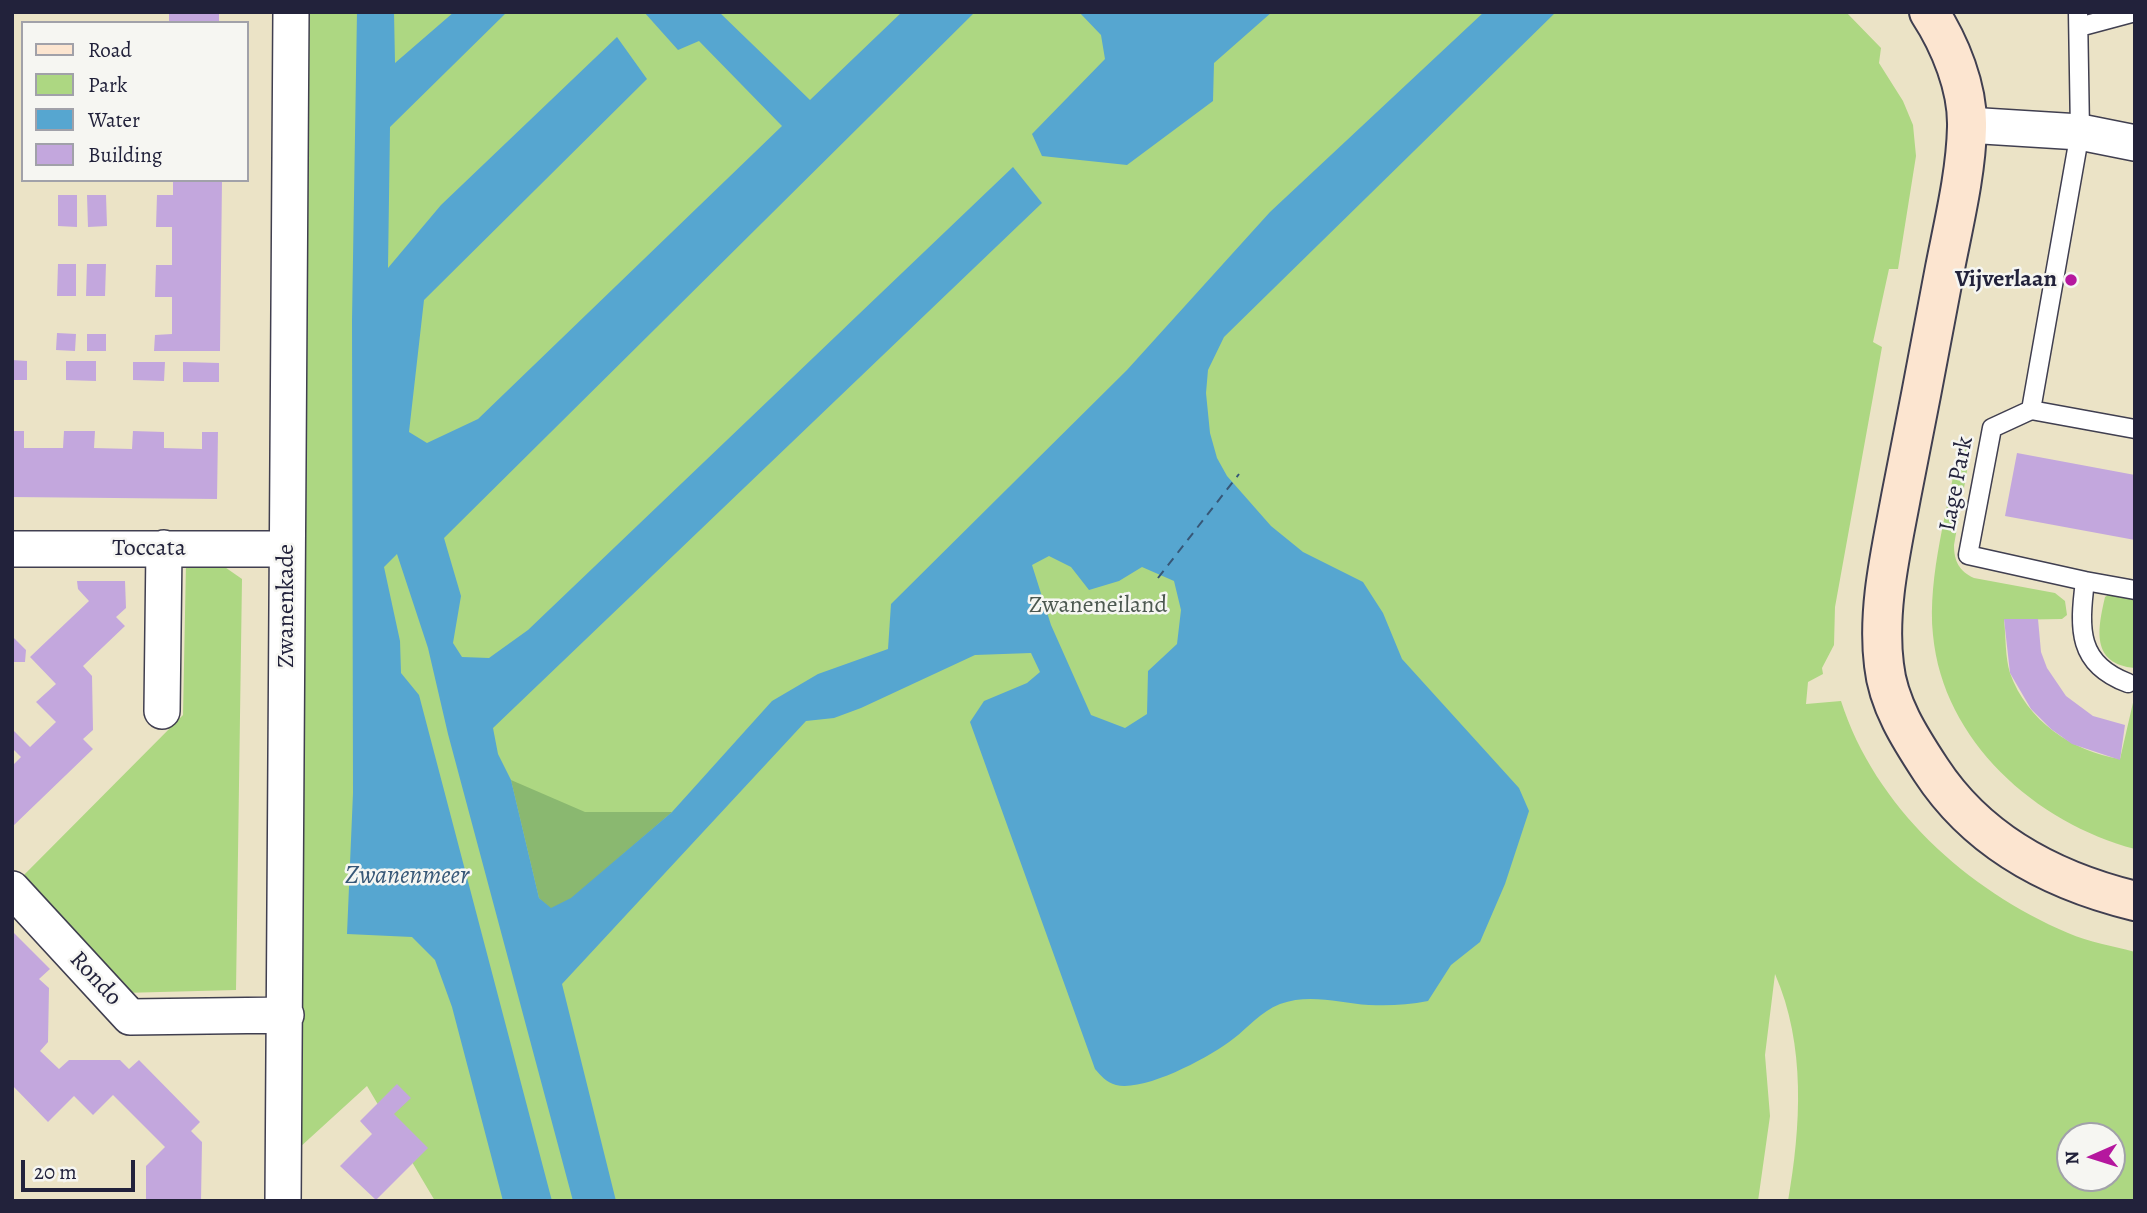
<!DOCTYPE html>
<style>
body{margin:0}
#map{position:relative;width:2147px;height:1213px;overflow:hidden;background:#ebe3c6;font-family:Alegreya,serif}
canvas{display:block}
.frame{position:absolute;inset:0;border:14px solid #22223b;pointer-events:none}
.legend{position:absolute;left:21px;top:21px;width:228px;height:161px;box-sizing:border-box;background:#f6f6f2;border:2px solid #a1a1a9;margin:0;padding:9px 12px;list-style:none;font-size:21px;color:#22223b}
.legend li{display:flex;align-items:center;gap:14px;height:35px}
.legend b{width:35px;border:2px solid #a1a1a9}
.north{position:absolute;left:2056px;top:1122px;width:70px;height:70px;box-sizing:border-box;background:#f6f6f2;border:2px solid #a1a1a9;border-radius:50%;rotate:267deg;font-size:19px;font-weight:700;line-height:28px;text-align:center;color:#22223b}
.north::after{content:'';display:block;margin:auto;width:24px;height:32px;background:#b5179e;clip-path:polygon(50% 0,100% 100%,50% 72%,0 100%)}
.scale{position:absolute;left:21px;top:1160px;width:114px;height:32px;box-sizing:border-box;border:4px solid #22223b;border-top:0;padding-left:9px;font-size:21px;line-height:24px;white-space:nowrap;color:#22223b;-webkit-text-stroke:5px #f6f6f2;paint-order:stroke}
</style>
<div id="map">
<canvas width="2147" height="1213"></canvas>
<div class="frame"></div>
<ul class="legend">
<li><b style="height:9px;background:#fce5d0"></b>Road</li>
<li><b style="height:19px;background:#add782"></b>Park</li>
<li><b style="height:19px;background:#56a6d0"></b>Water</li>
<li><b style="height:19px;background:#c3a7dd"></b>Building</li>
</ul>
<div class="north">N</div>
<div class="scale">20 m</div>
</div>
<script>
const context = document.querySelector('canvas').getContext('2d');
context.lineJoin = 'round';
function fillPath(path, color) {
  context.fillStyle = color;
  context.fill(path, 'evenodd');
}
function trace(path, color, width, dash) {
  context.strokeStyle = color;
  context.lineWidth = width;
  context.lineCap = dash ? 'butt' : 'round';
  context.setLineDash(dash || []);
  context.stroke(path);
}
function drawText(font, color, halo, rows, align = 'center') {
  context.font = font + ' Alegreya,serif';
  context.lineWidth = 5;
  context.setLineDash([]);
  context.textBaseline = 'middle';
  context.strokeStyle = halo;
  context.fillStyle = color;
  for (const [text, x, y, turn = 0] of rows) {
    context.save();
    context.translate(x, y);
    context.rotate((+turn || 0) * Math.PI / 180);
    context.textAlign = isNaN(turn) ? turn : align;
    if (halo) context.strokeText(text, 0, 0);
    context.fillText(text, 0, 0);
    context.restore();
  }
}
fillPath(new Path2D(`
 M300,12H1846L1881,48L1879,63L1903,101L1913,125L1916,156L1898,269H1889L1873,342L1882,347L1835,607L1834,645L1822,668L1823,674L1808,682L1806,704L1841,701C1875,807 1967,890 2068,933C2089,942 2113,946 2135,952V1201H1788C1801,1127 1806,1045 1775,974L1765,1055L1770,1116L1758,1201H435L367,1086L299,1148ZM2070,1136H2112V1178H2070Z
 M1959,446L1971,448L1954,545C1954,561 1959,571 1974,578L2055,593L2065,601L2067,615L2062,619L2004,620C2006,637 2005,657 2010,673C2027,721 2072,751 2120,759L2135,694V849C2036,823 1943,741 1933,635C1927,576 1949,505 1959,446Z
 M186,563H219L242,579L236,990L122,993L15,884L183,715Z
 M2108,595L2135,600V668C2090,664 2098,628 2105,597Z`), '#add782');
fillPath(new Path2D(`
 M511,780L585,812H672L571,899L551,909L539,898Z`), '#8ab870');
fillPath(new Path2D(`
 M357,12H394L395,63L454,12H507L390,127L388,268L441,205L617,37L647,79L424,300L409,432L427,443L478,419L782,126L699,41L678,50L644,12H719L810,100L902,12H975L444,538L461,596L453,643L462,657L489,658L528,630L1013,167L1042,203L493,728L498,754L511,780L539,898L551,908L571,898L672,812L772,701L818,674L888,649L891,604L1127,370L1270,212L1484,12H1556L1224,337L1208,370L1206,393L1210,433L1217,458L1227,476L1271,526L1303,552L1363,582L1383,613L1402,659L1519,788L1529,811L1505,884L1480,942L1451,965L1428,1001C1408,1005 1389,1006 1369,1005C1339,1003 1310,993 1280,1004C1260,1012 1249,1027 1233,1039C1210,1057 1145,1092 1116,1085C1106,1082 1101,1076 1095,1069L970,722L984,701L1027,683L1040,672L1031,653L975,655L861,708L834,718L806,721L562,984L616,1201H573L448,734L428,648L397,554L384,567L400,641L401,673L419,695L552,1201H503L452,1007L435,960L412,937L347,934L353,793L352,320ZM1049,556L1071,567L1089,590L1119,581L1142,567L1174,581L1181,610L1177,644L1148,671L1147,714L1125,728L1091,715L1051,625L1032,565Z
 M1079,12H1272L1214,63L1213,101L1127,165L1042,156L1032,134L1105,59L1101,35Z`), '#56a6d0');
trace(new Path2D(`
 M1158,578L1239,474`), '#375777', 2, [9, 7]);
fillPath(new Path2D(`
 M169,12H219V23H169Z
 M173,180H222L220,351H154L155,335L172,334V297H155L156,265H172V227H156L157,195H173Z
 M58,195H77V227L58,226Z
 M87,195H106L107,226L88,227Z
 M58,264H76V296H57Z
 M87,264H106L105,296H86Z
 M57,333L76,334L75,351L56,350Z
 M87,334H106V351H87Z
 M12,360L27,361V380H12Z
 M66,361H96V381L66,380Z
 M133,362H165L164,381L133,380Z
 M183,362L219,363V382H183Z
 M12,431H24V448H63L64,431H95L94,448L132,449L133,431L164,432V448L202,449V432H218L217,499L12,497Z
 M2017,453L2135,475V540L2005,516Z
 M77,581H125L126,608L116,617L125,626L83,666L92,676L93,730L83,739L93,749L12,827V766L21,757L12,748V729L30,747L56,722L36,702L56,684L30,657L89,601L78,589Z
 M2004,619H2038L2041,652L2047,668L2066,696L2093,716L2125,725L2120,760L2072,744L2051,729L2031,709L2010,673Z
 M12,636L26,650L25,662H12Z
 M12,931L50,969L39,979L49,988L48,1042L40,1051L59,1069L69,1060H120L129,1069L139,1060L200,1122L191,1131L202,1142L201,1201H146V1166L165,1147L113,1095L93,1115L74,1096L48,1122L12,1085Z
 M397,1084L411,1098L394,1114L428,1148L376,1200L340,1166L372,1134L360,1121Z`), '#c3a7dd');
const lane = new Path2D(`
 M2078,12L2080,132L2031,410L2135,429
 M2079,27L2135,12
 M2031,410L1992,428L1968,555L2085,581C2079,629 2077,664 2128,683
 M2085,581L2135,590`);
const street = new Path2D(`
 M1967,125L2080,132L2135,143
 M12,549H287
 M162,711L164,548
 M12,889L130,1017L286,1015
 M283,1201L291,12`);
const secondary = new Path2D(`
 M1929,12C1950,44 1968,88 1967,127C1966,173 1954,222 1945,268C1931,344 1916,421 1901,497C1891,551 1877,610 1884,665C1888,704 1910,738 1931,770C1978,842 2053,881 2135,901`);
trace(lane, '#403f50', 21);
trace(street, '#403f50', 38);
trace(secondary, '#403f50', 42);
trace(lane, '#fff', 18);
trace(street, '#fff', 35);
trace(secondary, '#fce5d0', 38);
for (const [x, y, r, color] of [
 [2071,280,7,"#b5179e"]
]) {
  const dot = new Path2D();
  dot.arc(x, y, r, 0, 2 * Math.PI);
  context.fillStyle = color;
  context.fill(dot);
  trace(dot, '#f6f6f2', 2.5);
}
drawText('bold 24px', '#22223b', '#f6f6f2', [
 ["Vijverlaan",2057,280]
], 'right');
drawText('24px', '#22223b', '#f6f6f2', [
 ["Lage Park",1957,484,-79],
 ["Toccata",149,549],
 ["Zwanenkade",287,606,-90],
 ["Rondo",95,979,47]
]);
drawText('24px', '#4c5850', '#f6f6f2', [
 ["Zwaneneiland",1098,606]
]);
drawText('italic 26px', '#375777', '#f6f6f2', [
 ["Zwanenmeer",407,877]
]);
</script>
